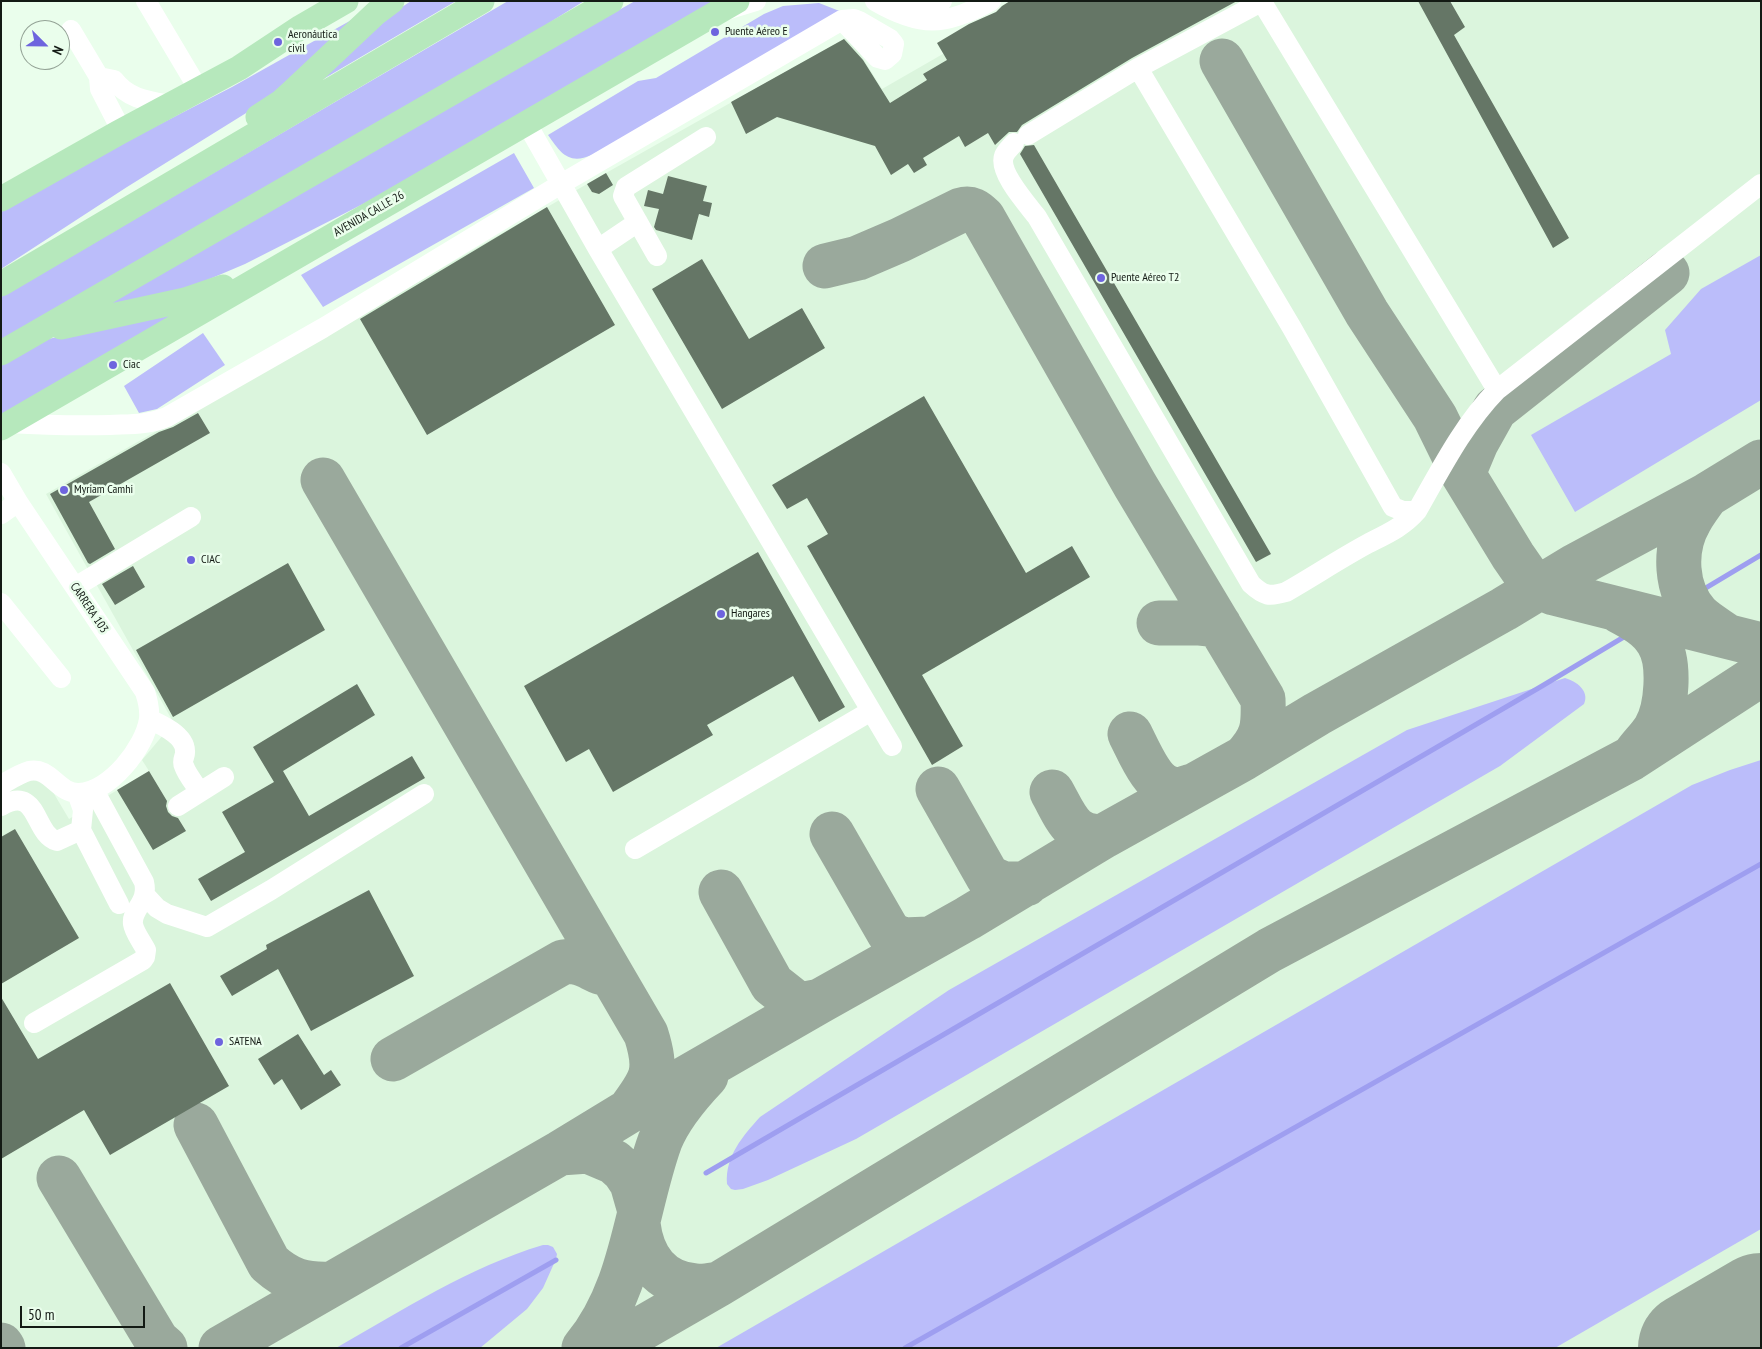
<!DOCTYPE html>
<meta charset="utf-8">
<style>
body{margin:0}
#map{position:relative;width:1762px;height:1349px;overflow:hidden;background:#eafeec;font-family:"PT Sans Narrow",sans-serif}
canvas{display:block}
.frame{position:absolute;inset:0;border:2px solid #131a14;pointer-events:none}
.north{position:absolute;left:20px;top:20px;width:50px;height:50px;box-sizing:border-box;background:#eafeec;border:1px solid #94a396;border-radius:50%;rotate:113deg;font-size:14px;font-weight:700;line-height:20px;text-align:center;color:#131a14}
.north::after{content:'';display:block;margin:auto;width:18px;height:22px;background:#6e64de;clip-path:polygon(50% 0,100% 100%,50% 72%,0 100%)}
.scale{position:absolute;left:20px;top:1306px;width:125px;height:22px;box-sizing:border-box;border:2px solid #131a14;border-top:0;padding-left:6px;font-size:15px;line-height:18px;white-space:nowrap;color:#131a14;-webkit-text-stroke:4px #eafeec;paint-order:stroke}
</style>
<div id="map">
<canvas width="1762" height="1349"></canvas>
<div class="frame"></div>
<div class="north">N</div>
<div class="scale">50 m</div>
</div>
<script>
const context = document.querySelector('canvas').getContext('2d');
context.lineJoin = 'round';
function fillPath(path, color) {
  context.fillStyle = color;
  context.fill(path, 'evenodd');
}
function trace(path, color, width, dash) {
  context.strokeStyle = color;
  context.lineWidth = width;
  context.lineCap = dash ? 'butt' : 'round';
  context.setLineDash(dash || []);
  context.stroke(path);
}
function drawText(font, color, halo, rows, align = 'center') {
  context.font = font + ' "PT Sans Narrow",sans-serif';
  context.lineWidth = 5;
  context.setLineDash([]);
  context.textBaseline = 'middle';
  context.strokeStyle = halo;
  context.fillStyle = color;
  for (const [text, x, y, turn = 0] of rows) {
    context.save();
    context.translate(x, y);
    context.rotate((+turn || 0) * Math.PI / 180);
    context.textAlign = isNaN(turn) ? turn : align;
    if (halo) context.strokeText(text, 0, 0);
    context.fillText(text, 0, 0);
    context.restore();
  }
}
fillPath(new Path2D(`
 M1035,1H1761V1348H1V794L35,778L50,787L69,819L149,771L142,760L169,728L172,720L46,494L359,316L606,173L849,36L882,89Z`), '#dbf5dd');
fillPath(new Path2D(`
 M411,1H456L320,81L393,13Z
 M508,1H584L541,28L1,341V297Z
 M635,1H722L365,203L245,264L179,292L97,309L351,161Z
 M819,3L842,12L592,155C568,165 561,153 548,135L638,81L656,78L764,14L783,6Z
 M355,18L280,92L127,187L1,269V212L108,151L232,87Z
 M514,153L534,188L323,307L301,275Z
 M1761,255V400L1575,512L1531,435L1671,354L1665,330L1701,289Z
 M193,309L1,415V364L43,340Z
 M203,333L225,365L157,409L139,413L124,386Z
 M1565,678C1576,681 1590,691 1584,704L1500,766L856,1139L768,1180L743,1189L735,1190L731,1189L727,1184C725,1156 743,1136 760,1117L949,990L1407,730Z
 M1761,760V1229L1555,1348H716L1692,785L1730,770Z
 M543,1245H548L553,1247L557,1254L556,1259L543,1288L527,1309L480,1348H336C403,1310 469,1267 543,1245Z`), '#bbbdfa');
trace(new Path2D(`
 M706,1173L1542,686L1761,555
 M401,1348L556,1260
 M905,1348L1761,864`), '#9e9ef0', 5);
trace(new Path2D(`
 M1222,61L1367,313L1435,417L1463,474L1513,556L1531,582L1539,587L1554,593L1761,645
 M825,266L858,258L900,240L961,210C971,207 976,211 983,218L1135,485L1263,699C1264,727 1263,738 1244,758
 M1463,474L1476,443L1495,409L1667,273
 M323,480L646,1034C658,1072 652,1080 629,1111
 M1707,495C1701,503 1695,511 1690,520C1673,549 1675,590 1698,615C1706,623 1717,629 1727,636
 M1619,611C1634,619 1649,627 1658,642C1671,663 1667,709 1655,729C1650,737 1642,745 1636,753
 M1159,623H1200L1219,625
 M1130,734C1139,751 1152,786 1173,789C1179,791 1186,788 1192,786
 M938,789L988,877L1004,884H1026
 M1052,792C1065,815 1073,841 1104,836
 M832,834L889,933L903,940L929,939
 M721,892L772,984L796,1003L804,1004L820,1001
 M393,1059L563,962C586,959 594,974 610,974
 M196,1125L269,1263C289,1281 304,1285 331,1284
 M560,1153L588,1151L614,1162L624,1171L632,1183L640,1211
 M59,1178L157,1341L165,1348
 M638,1224C642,1257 659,1284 696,1286C703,1287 712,1285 719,1284
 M1,1345L3,1348
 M221,1348L560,1153L629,1111L820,1001L968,918L1104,836L1244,758L1317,714L1504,609L1575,566L1707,495L1761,462
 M584,1348C633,1289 635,1210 660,1141C670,1116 688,1095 706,1076
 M608,1348L719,1284L1270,950L1632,758L1761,674`), '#9aa99c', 45);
trace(new Path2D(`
 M1694,1348L1761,1309`), '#9aa99c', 112);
fillPath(new Path2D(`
 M1010,1H1237L1132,58L1022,125L1017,132H1009L995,145L988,133L965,147L959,136L923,158L927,165L914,173L908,164L891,175L875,146L777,117L746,134L731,102L844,39L863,60L890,103L927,80L923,74L947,60L937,43L969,24L996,12L1002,6Z
 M1418,1H1450L1465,27L1454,35L1569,238L1553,248Z
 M1034,145L1271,554L1256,562L1020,154L1025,146Z
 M606,173L613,185L599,194L592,192L587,184Z
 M668,176L707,186L703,201L712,203L709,217L699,214L692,240L656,230L654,227L659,209L644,206L648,190L663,194Z
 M547,207L615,325L427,435L360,319Z
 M702,259L749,339L802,308L825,348L722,409L652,289Z
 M924,396L1026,573L1072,546L1090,577L922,675L963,746L932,765L807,546L828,534L807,498L787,509L772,485Z
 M198,413L210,433L89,502L115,549L90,564L88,563L50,494L159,432L173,427Z
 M758,552L845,707L819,722L793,676L707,725L713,735L613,792L589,749L566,762L524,686Z
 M288,563L325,630L173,717L136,650Z
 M133,566L145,587L115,605L102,584Z
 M357,684L375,715L283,771L309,816L412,756L425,778L211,901L198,879L245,852L222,812L274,782L253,747Z
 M149,771L167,801L166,806L168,812L172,816L178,818L186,831L153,850L117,790Z
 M15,829L79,938L1,984V837Z
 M369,890L414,976L311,1031L278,969L232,996L220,976L267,949L266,945Z
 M170,983L229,1086L110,1155L84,1110L1,1159V997L38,1059Z
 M298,1034L324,1075L331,1070L341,1085L301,1110L282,1079L274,1085L258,1059Z`), '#657666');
trace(new Path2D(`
 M146,1L199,90
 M875,1C920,27 944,27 991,1
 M1262,2L1497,390
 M723,11L756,1
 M896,11L920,8L942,1
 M71,30L99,77L100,89L117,122L118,133
 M1138,68L1292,328L1393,507L1403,511H1417
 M99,77L114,80C128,99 148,101 171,105
 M527,124L598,249L892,746
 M1028,135L1138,68L1263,1
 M1014,143C1011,147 1006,151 1004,156C998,172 1027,204 1037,217L1251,584C1264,596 1269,597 1286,592C1314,576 1341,558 1369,543C1387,534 1403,527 1417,511C1441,469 1463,425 1497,390L1761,184
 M598,249L638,222
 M657,256L623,196L626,187L706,137
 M9,423C43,425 76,426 110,425C130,424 148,425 167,417L323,328L561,184L842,20L854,19L859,21L890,39L894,44L892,54L885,60L878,58L842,20
 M1,473L18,502L145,692C148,701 150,709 149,719C145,747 110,792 79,793C58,794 50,766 29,771C19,774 10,780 1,785
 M1,514L18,502
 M75,587L191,517
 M1,603L61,678
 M149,719C160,724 185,735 185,751C186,756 181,760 184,766C187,775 195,784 200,792
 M77,793L83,810L81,830L119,904
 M1,806C39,784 33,834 57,841L81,830
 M178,806L224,777
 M635,849L871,711
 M145,895L157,908L167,914L207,927L271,890L424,794
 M34,1023L143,960L145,957L146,950C142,942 134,932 133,924C131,909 149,903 144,882L94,790`), '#fff', 20);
trace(new Path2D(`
 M258,117L281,102L292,92L376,13L392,1
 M1,199L118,133L239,68L301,27L346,1
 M1,284L482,1
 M61,327L185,300L223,287
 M1,353L611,1
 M1,428L737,1`), '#b6e8bc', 25);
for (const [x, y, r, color] of [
 [715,32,5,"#6e64de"],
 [278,42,5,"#6e64de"],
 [1101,278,5,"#6e64de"],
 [113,365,5,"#6e64de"],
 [64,490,5,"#6e64de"],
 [191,560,5,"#6e64de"],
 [721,614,5,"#6e64de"],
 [219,1042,5,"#6e64de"]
]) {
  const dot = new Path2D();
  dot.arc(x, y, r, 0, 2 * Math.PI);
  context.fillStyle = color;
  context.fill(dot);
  trace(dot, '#eafeec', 2);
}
drawText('12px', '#131a14', '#eafeec', [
 ["Puente Aéreo E",725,32],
 ["Aeronáutica",288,35],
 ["civil",288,49],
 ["Puente Aéreo T2",1111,278],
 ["Ciac",123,365],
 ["Myriam Camhi",74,490],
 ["CIAC",201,560],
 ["Hangares",731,614],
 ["SATENA",229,1042]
], 'left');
drawText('12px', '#131a14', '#eafeec', [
 ["AVENIDA CALLE 26",369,214,-30],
 ["CARRERA 103",89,608,56]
]);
</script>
